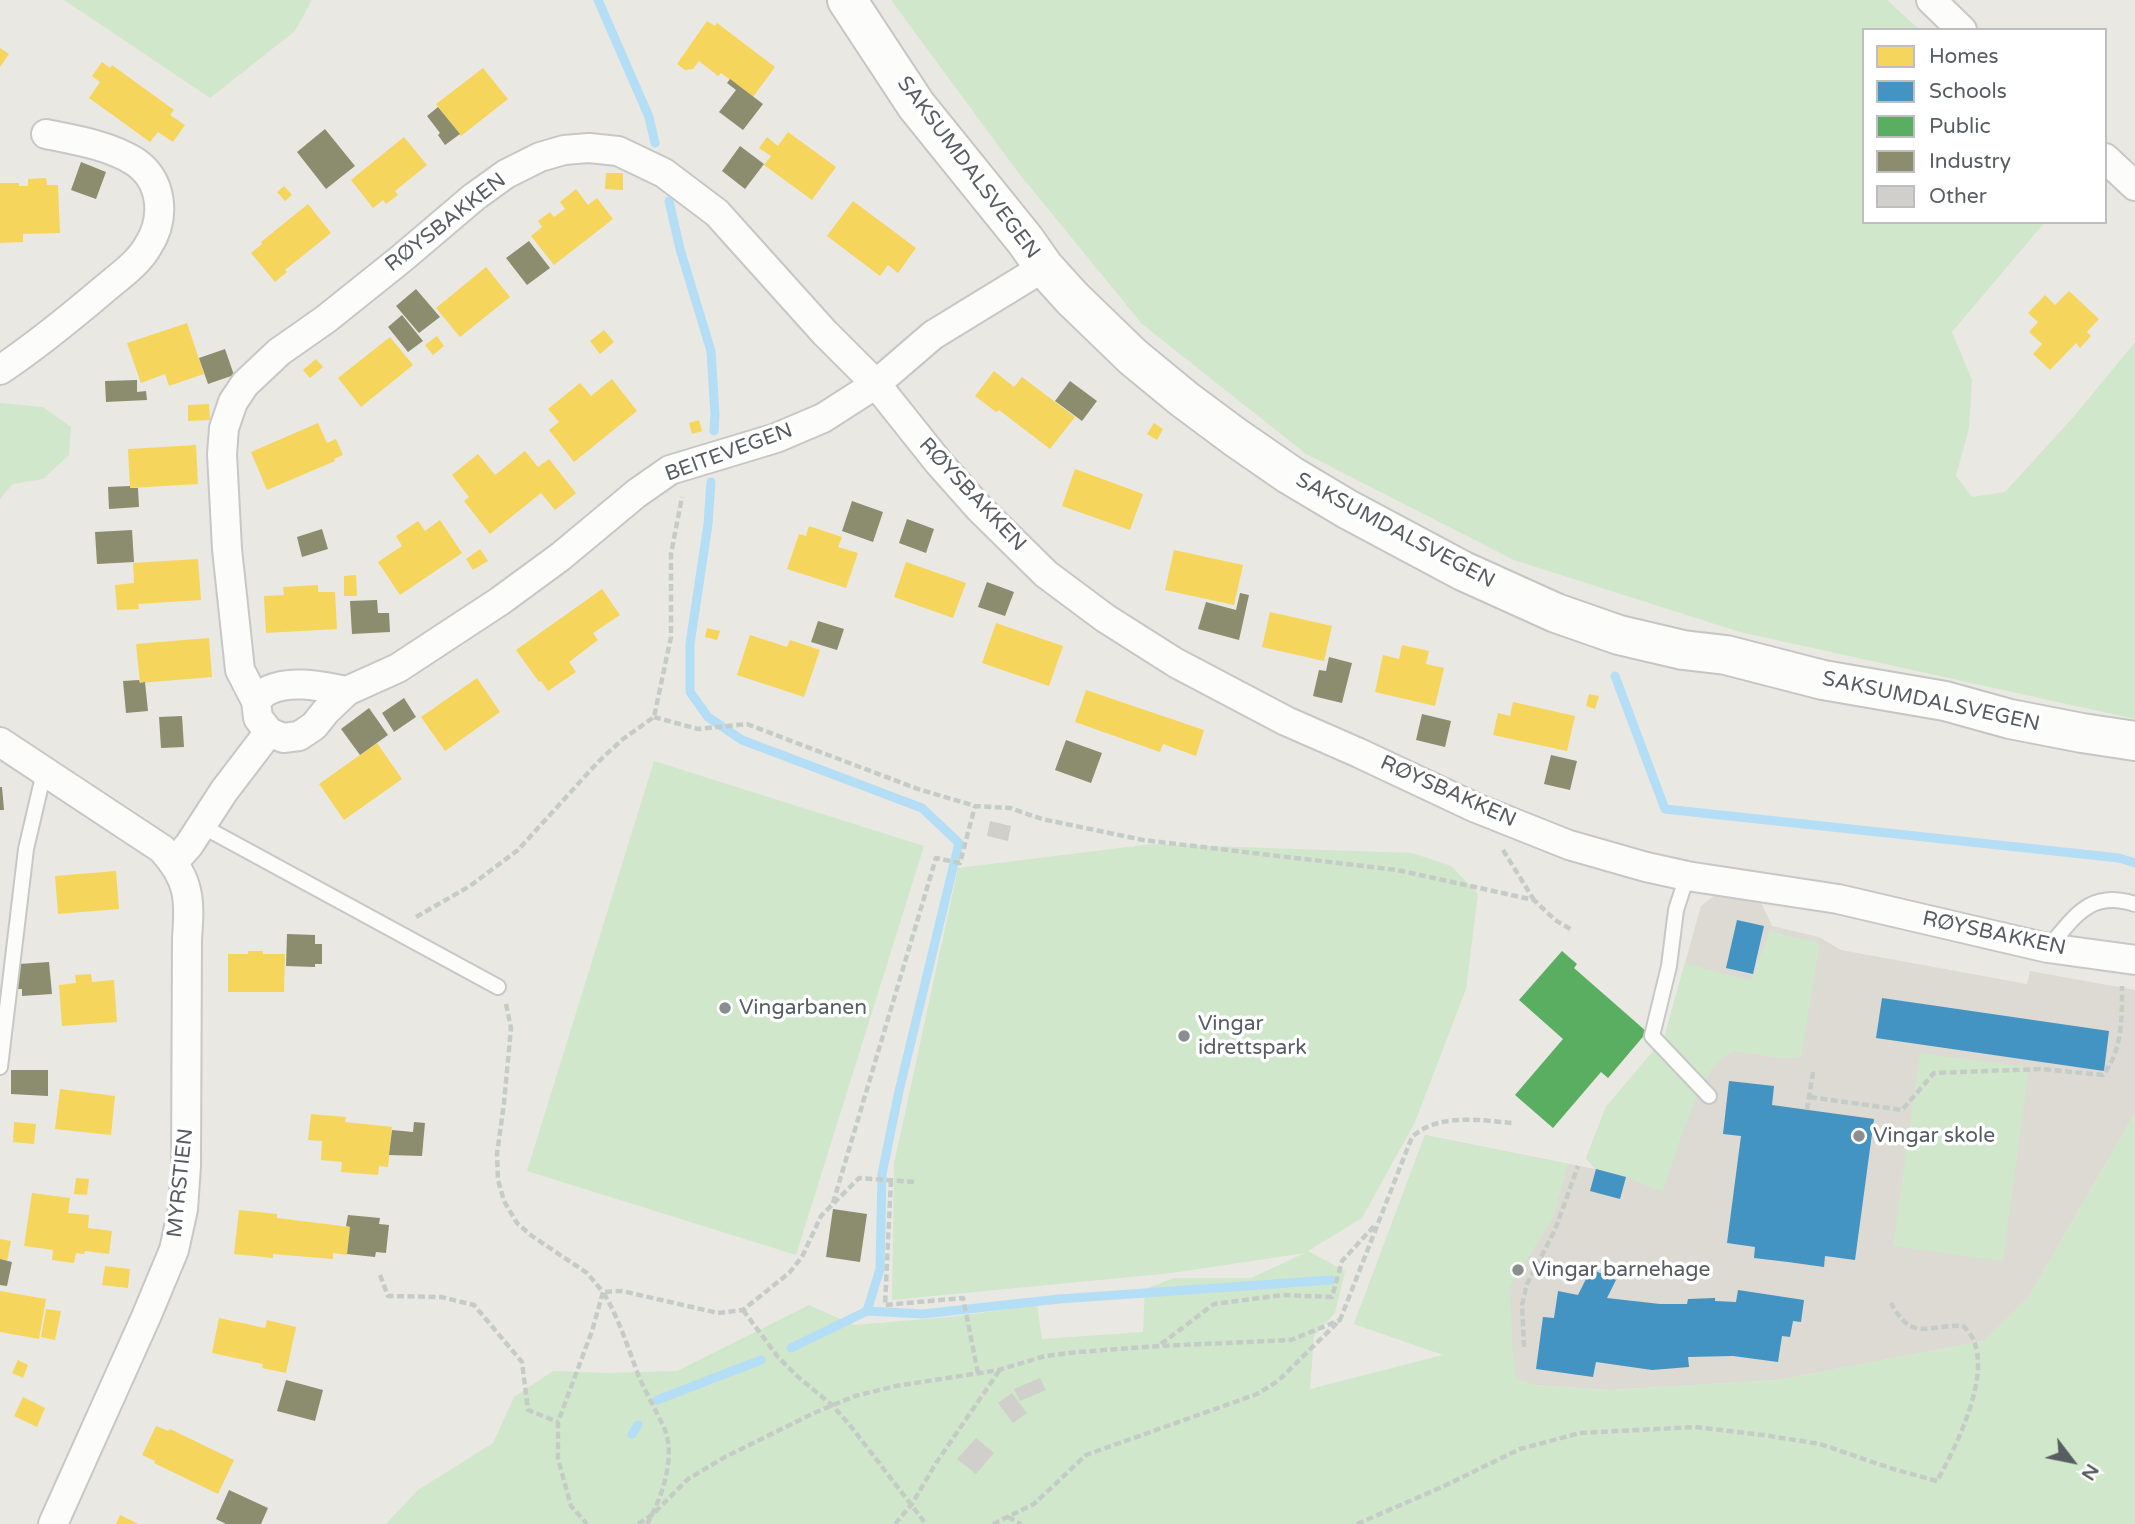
<!DOCTYPE html>
<meta charset="utf-8">
<style>
body{margin:0}
#map{position:relative;width:2135px;height:1524px;overflow:hidden;background:#eae8e2;font-family:"Varela Round",sans-serif}
canvas{display:block}
.legend{position:absolute;left:1862px;top:28px;width:245px;height:196px;box-sizing:border-box;background:#fff;border:2px solid #bcbec0;margin:0;padding:9px 12px;list-style:none;font-size:21px;color:#585d62}
.legend li{display:flex;align-items:center;gap:14px;height:35px}
.legend b{width:35px;border:2px solid #bcbec0}
.north{position:absolute;left:2037px;top:1426px;width:70px;height:70px;-webkit-text-stroke:5px #fff;paint-order:stroke;rotate:122deg;font-size:19px;font-weight:700;line-height:28px;text-align:center;color:#585d62}
.north::after{content:'';display:block;margin:auto;width:24px;height:32px;background:#585d62;clip-path:polygon(50% 0,100% 100%,50% 72%,0 100%)}
</style>
<div id="map">
<canvas width="2135" height="1524"></canvas>
<ul class="legend">
<li><b style="height:19px;background:#f6d55c"></b>Homes</li>
<li><b style="height:19px;background:#4393c3"></b>Schools</li>
<li><b style="height:19px;background:#5aae61"></b>Public</li>
<li><b style="height:19px;background:#8c8c6e"></b>Industry</li>
<li><b style="height:19px;background:#d0cfcb"></b>Other</li>
</ul>
<div class="north">N</div>
</div>
<script>
const context = document.querySelector('canvas').getContext('2d');
context.lineJoin = 'round';
function fillPath(path, color) {
  context.fillStyle = color;
  context.fill(path, 'evenodd');
}
function trace(path, color, width, dash) {
  context.strokeStyle = color;
  context.lineWidth = width;
  context.lineCap = dash ? 'butt' : 'round';
  context.setLineDash(dash || []);
  context.stroke(path);
}
function drawText(font, color, halo, rows, align = 'center') {
  context.font = font + ' "Varela Round",sans-serif';
  context.lineWidth = 7;
  context.setLineDash([]);
  context.textBaseline = 'middle';
  context.strokeStyle = halo;
  context.fillStyle = color;
  for (const [text, x, y, turn = 0] of rows) {
    context.save();
    context.translate(x, y);
    context.rotate((+turn || 0) * Math.PI / 180);
    context.textAlign = isNaN(turn) ? turn : align;
    if (halo) context.strokeText(text, 0, 0);
    context.fillText(text, 0, 0);
    context.restore();
  }
}
fillPath(new Path2D(`
 M1727,891L1759,898L1772,926L1819,937L1841,950L2027,984L2030,971L2135,990V1113L2028,1298L1984,1341L1778,1380L1609,1390L1534,1385L1354,1324L1425,1135L1595,1169L1586,1158L1606,1107L1664,1038L1701,906L1715,895Z`), '#dcdad2');
fillPath(new Path2D(`
 M64,0H312L295,31L210,98Z
 M891,0H1887L1920,30H1864V222H2045L1952,332L1972,380L1969,428L1956,476L1972,497L2005,492L2076,414L2135,342V719L1740,632L1514,560L1306,454L1142,324L1017,171Z
 M0,403L43,407L71,427L69,455L43,479L13,484L0,499Z
 M654,761L924,846L796,1255L527,1171Z
 M1152,844L1412,853L1451,866L1478,894L1466,989L1415,1122L1362,1218L1308,1251L1345,1271L1335,1313L1314,1336L1310,1389L1443,1355L1354,1324L1425,1135L1568,1164L1554,1216L1510,1287L1512,1343L1516,1378L1534,1385L1609,1390L1778,1380L1984,1341L2028,1298L2135,1113V1524H386L418,1490L493,1443L514,1397L553,1371L609,1373L677,1371L809,1305L854,1325L951,1317L1037,1305L1042,1339L1143,1332L1145,1289L1174,1278H1251L1305,1253L1172,1273L892,1300L894,1164L958,868Z
 M1770,931L1820,943L1801,1057L1779,1058L1734,1051C1729,1054 1724,1056 1720,1060C1697,1080 1674,1160 1663,1192L1626,1177L1596,1169L1586,1159L1606,1107L1664,1038L1685,963L1750,981Z
 M1920,1053L2029,1067L2003,1261L1893,1246Z`), '#d0e7cb');
fillPath(new Path2D(`
 M707,21L715,26L717,23L775,67L753,97L721,73L718,76L699,61L693,69L685,70L677,64Z
 M0,48L9,54L0,67Z
 M102,62L110,68L112,65L174,110L170,115L185,125L173,142L158,132L150,142L89,98L100,82L92,76Z
 M483,68L508,99L461,136L436,104Z
 M788,132L836,167L812,200L764,165L771,156L759,148L767,137L778,146Z
 M404,137L427,165L395,191L398,195L386,204L383,200L373,208L351,180Z
 M606,173H623V190L605,189Z
 M46,178L47,185H58L60,233L23,234V242L0,243V183H19V186H28V179Z
 M284,186L292,195L285,201L277,192Z
 M576,189L588,205L597,198L613,219L554,265L531,236L542,227L538,221L550,212L554,217L565,209L560,202Z
 M853,201L916,248L898,273L888,265L880,276L827,236Z
 M308,204L331,233L285,270L287,272L275,282L251,253L262,244L261,242Z
 M486,267L510,297L460,337L436,308Z
 M2069,291L2099,319L2087,332L2091,336L2080,348L2076,343L2050,370L2033,354L2042,344L2029,332L2038,322L2028,313L2045,295L2055,305Z
 M187,323L204,374L169,386L165,374L141,383L127,343Z
 M604,330L614,342L600,354L590,341Z
 M437,336L444,346L433,355L425,345Z
 M390,337L413,365L361,407L338,378Z
 M316,359L323,367L310,378L303,370Z
 M994,371L1014,387L1022,377L1075,417L1050,449L999,410L996,412L975,396Z
 M612,379L637,411L574,462L549,430L559,422L548,409L580,383L591,396Z
 M209,404L210,420L188,421V405Z
 M699,420L702,431L692,434L689,423Z
 M318,423L327,443L336,439L343,455L334,459L335,461L267,490L251,452Z
 M1154,423L1163,429L1157,440L1147,434Z
 M196,445L198,484L130,488L128,449Z
 M525,451L538,467L549,459L576,493L555,510L541,493L490,534L464,501L469,497L452,475L478,454L495,475Z
 M1075,469L1143,494L1130,530L1062,506Z
 M440,520L462,553L400,595L378,562L402,546L396,536L418,521L425,531Z
 M809,526L842,537L838,547L858,553L846,588L787,569L799,534L806,536Z
 M480,549L488,561L473,570L466,559Z
 M1174,550L1243,565L1234,605L1165,590Z
 M198,559L201,600L138,604L139,609L117,610L115,585L134,583L133,563Z
 M906,562L966,583L953,618L894,597Z
 M356,575L357,596H344V576Z
 M318,585V592H335L337,629L266,633L264,596L284,595L283,587Z
 M602,589L620,615L593,633L598,640L569,662L576,672L548,691L541,681L539,682L516,650Z
 M1270,612L1332,626L1324,661L1262,647Z
 M996,623L1063,646L1049,686L982,663Z
 M707,628L720,631L717,640L705,637Z
 M750,635L787,647L790,640L820,650L804,697L737,675Z
 M209,638L212,677L140,683L136,644Z
 M1402,645L1429,651L1426,664L1444,668L1435,706L1375,692L1383,655L1399,659Z
 M477,678L500,712L445,751L421,717Z
 M1086,690L1204,730L1196,756L1163,744L1160,752L1075,722Z
 M1589,694L1599,696L1595,709L1586,706Z
 M1513,702L1575,716L1567,751L1493,735L1498,713L1510,716Z
 M377,743L402,779L344,820L319,784Z
 M116,871L119,909L58,914L55,876Z
 M248,951H263V954H285L284,992H228V954H248Z
 M91,974L92,982L114,980L117,1022L62,1026L59,985L76,983L75,975Z
 M60,1089L115,1096L111,1135L55,1129Z
 M311,1114L346,1117L345,1122L392,1127L388,1167L379,1166L378,1175L341,1172L342,1162L321,1160L322,1141L308,1140Z
 M14,1122L36,1124L34,1144L13,1142Z
 M76,1178L89,1179L87,1195L74,1194Z
 M32,1193L70,1198L68,1213L89,1215L88,1228L112,1231L109,1254L85,1251L84,1254L76,1253L74,1263L52,1260L53,1250L24,1246Z
 M239,1210L277,1214V1218L350,1227L347,1255L333,1253V1259L273,1254V1258L234,1254Z
 M0,1239L11,1241L7,1261L0,1259Z
 M105,1266L130,1269L128,1288L102,1285Z
 M0,1291L46,1299L39,1339L0,1332Z
 M46,1309L61,1311L55,1340L41,1337Z
 M219,1318L265,1328L267,1320L296,1327L286,1373L262,1368L263,1364L212,1353Z
 M18,1360L28,1365L23,1378L12,1373Z
 M23,1397L45,1408L37,1427L14,1416Z
 M156,1426L168,1431L170,1429L234,1460L218,1494L154,1463L155,1461L142,1455Z
 M120,1515L138,1524H116Z`), '#f6d55c');
fillPath(new Path2D(`
 M1737,920L1764,926L1753,974L1726,968Z
 M1882,998L2109,1031L2104,1071L1876,1038Z
 M1729,1081L1774,1086L1772,1105L1874,1119L1855,1260L1825,1256L1824,1267L1788,1262L1754,1258L1755,1247L1727,1243L1741,1136L1723,1134Z
 M1596,1169L1626,1177L1620,1199L1590,1191Z
 M1591,1269L1616,1280L1607,1298L1660,1304H1687L1688,1299L1715,1298V1301L1736,1302L1738,1290L1804,1300L1801,1322L1793,1321L1790,1337L1782,1336L1778,1362L1733,1356L1688,1357L1689,1367L1652,1370L1596,1362L1593,1377L1536,1369L1543,1317L1554,1318L1558,1291L1578,1295Z`), '#4393c3');
fillPath(new Path2D(`
 M1562,951L1577,964L1574,968L1647,1032L1608,1078L1601,1072L1553,1128L1515,1095L1563,1039L1519,1000Z`), '#5aae61');
fillPath(new Path2D(`
 M730,79L763,104L743,130L719,112L736,90L727,83Z
 M438,107L460,134L445,145L438,135L440,133L427,116Z
 M325,129L355,166L326,189L297,152Z
 M740,146L764,164L745,189L722,171Z
 M81,162L106,172L96,199L71,190Z
 M529,241L550,268L527,285L506,258Z
 M416,289L440,317L419,333L396,306Z
 M402,315L423,341L408,352L388,327Z
 M225,349L234,375L208,384L199,358Z
 M137,380V392L146,391L147,400L106,402L105,381Z
 M1070,381L1097,401L1082,421L1055,401Z
 M130,486V488H138L139,507L109,509L108,487Z
 M852,501L883,512L873,542L842,531Z
 M907,519L934,529L926,553L899,543Z
 M322,529L328,549L302,557L297,537Z
 M132,530L134,562L97,564L95,532Z
 M987,582L1014,592L1005,616L978,607Z
 M1240,593L1249,595L1239,640L1198,629L1206,602L1236,610Z
 M377,600L378,613H389L390,632L352,634L350,601Z
 M818,621L844,629L837,650L811,642Z
 M1329,657L1352,663L1342,703L1313,696L1319,670L1326,671Z
 M139,680L140,683L145,682L148,711L126,713L123,681Z
 M404,698L416,717L394,732L382,713Z
 M369,708L388,735L360,755L341,729Z
 M1422,714L1451,721L1445,747L1416,740Z
 M182,716L184,747L161,748L159,717Z
 M1066,740L1102,753L1091,783L1055,770Z
 M1551,755L1577,761L1570,790L1544,784Z
 M0,787H2L4,810H0Z
 M287,934L315,935V944H322V964H315V967L286,966Z
 M49,962L52,994L22,996V989H17L16,974H20L19,964Z
 M11,1070H48V1096L11,1094Z
 M414,1122L425,1123L422,1156L389,1155L392,1130L413,1132Z
 M833,1209L867,1214L860,1262L826,1257Z
 M348,1215L380,1218L379,1224L389,1225L386,1253L376,1252L375,1257L347,1254L350,1227L346,1226Z
 M0,1259L12,1262L7,1286L0,1285Z
 M286,1380L323,1390L315,1421L277,1411Z
 M229,1490L268,1508L261,1524H226L216,1519Z`), '#8c8c6e');
trace(new Path2D(`
 M598,0L649,117L655,143
 M669,201L680,249L711,351L715,415L714,431
 M711,482L708,524L690,644V692L708,717L742,740L922,808L959,843L899,1091L882,1174L880,1269L867,1311L791,1348
 M1615,676L1665,809L2119,858L2135,863
 M867,1311L923,1314L1059,1299L1331,1280
 M657,1400L761,1360
 M632,1434L638,1425`), '#b4ddf6', 9);
fillPath(new Path2D(`
 M990,821L1011,826L1008,841L987,836Z
 M1040,1378L1046,1390L1020,1401L1014,1389Z
 M1012,1393L1027,1413L1013,1423L998,1403Z
 M976,1438L994,1453L976,1474L957,1459Z`), '#d0cfcb');
const service = new Path2D(`
 M202,826L498,987
 M1687,876L1676,910L1669,966L1652,1036L1709,1096
 M2048,948C2074,918 2089,889 2135,904
 M0,1067L26,849L44,772`);
const minor = new Path2D(`
 M1931,0L1962,30
 M2105,158L2135,186
 M0,370C36,346 69,319 102,291C117,278 138,264 148,246C166,218 163,180 134,161C108,145 75,140 46,134
 M347,691C324,687 292,679 269,690C264,692 260,697 256,701L258,718L269,732L283,738L299,736L314,726L326,711L347,691L398,668L500,601L560,557L637,493L670,470L776,438L823,418L876,384L933,335L1044,267
 M256,701L240,670L227,549L222,454L224,428L233,402L245,384L279,352L326,319L401,259L474,197L506,174L540,157L564,150L589,148L618,151L664,173L717,213L824,332L876,384L939,463L979,508L1046,574L1105,618L1176,663L1286,721L1359,753L1476,808L1569,845L1646,867L1687,876L1838,899L2048,948L2135,960
 M0,742L162,849C190,880 190,899 187,939L186,1166L183,1209L174,1250L146,1317L53,1524
 M174,862L189,845L224,791L269,732`);
const secondary = new Path2D(`
 M847,0L916,105L1025,240L1044,267L1072,298L1133,357L1184,399L1235,437L1290,475L1347,509L1463,571L1556,613L1619,635L1683,650L1726,655L1823,680L1945,701L2010,719L2082,733L2135,741`);
trace(service, '#c7c7c7', 18);
trace(minor, '#c7c7c7', 32);
trace(secondary, '#c5c6c4', 42);
trace(new Path2D(`
 M654,717L698,729L747,724L915,788L975,806L1010,808L1042,819L1143,840L1397,870L1534,900L1555,920L1572,930
 M1503,850L1534,900
 M416,917L470,886L518,850L598,762L623,739L654,717L671,637V554L682,497
 M506,1004L511,1028L504,1103L497,1154L498,1180L504,1201L517,1223L532,1236L587,1273L603,1292L592,1331L558,1422V1459L571,1506L587,1524
 M1810,1097L1902,1110L1934,1073L2041,1069L2103,1075C2123,1049 2122,1017 2122,986
 M1807,1110L1813,1072
 M891,1180L885,1305L963,1298L978,1373
 M833,1203L936,858L960,863L975,806
 M380,1275L388,1296L441,1297L474,1305L522,1362L528,1410L558,1422
 M743,1310L778,1357L797,1376L832,1405L849,1424L926,1524
 M1161,1344L1214,1304L1283,1295L1332,1297L1342,1261L1375,1225
 M1524,1347L1522,1305L1527,1284L1555,1230L1578,1166
 M1008,1517L1021,1524
 M638,1524L652,1515L688,1479L725,1457L814,1413L855,1396L896,1386L999,1370L1045,1356L1078,1352L1159,1346L1291,1340L1340,1320
 M647,1524C661,1500 676,1458 665,1430C657,1412 647,1395 639,1377C628,1348 619,1318 603,1292L622,1291L718,1313L743,1310L789,1273L802,1257L821,1216L859,1178L914,1182
 M895,1524L912,1504L936,1463L999,1371
 M993,1524L1034,1504L1086,1455L1257,1394L1278,1381L1340,1320L1412,1137C1438,1113 1480,1120 1512,1123
 M1357,1524L1442,1487L1520,1449L1580,1433L1695,1427L1763,1435L1820,1444L1893,1469L1937,1481C1956,1447 1991,1377 1973,1339C1971,1334 1967,1330 1963,1326C1928,1324 1912,1343 1891,1303`), '#c5ccc8', 4.5, [7, 3.5]);
trace(service, '#fcfcfb', 14);
trace(minor, '#fcfcfb', 28);
trace(secondary, '#fcfcfb', 38);
for (const [x, y, r, color] of [
 [725,1008,7,"#8b8e8f"],
 [1184,1036,7,"#8b8e8f"],
 [1859,1136,7,"#8b8e8f"],
 [1518,1270,7,"#8b8e8f"]
]) {
  const dot = new Path2D();
  dot.arc(x, y, r, 0, 2 * Math.PI);
  context.fillStyle = color;
  context.fill(dot);
  trace(dot, '#fff', 2.5);
}
drawText('21px', '#585d62', '#fff', [
 ["SAKSUMDALSVEGEN",968,168,53],
 ["RØYSBAKKEN",446,223,-38],
 ["BEITEVEGEN",729,453,-20],
 ["RØYSBAKKEN",972,495,47],
 ["SAKSUMDALSVEGEN",1395,531,28],
 ["SAKSUMDALSVEGEN",1931,702,12],
 ["RØYSBAKKEN",1448,792,24],
 ["RØYSBAKKEN",1994,934,12],
 ["MYRSTIEN",181,1183,-84]
]);
drawText('21px', '#585d62', '#fff', [
 ["Vingarbanen",739,1008],
 ["Vingar",1198,1024],
 ["idrettspark",1198,1048],
 ["Vingar skole",1873,1136],
 ["Vingar barnehage",1532,1270]
], 'left');
</script>
